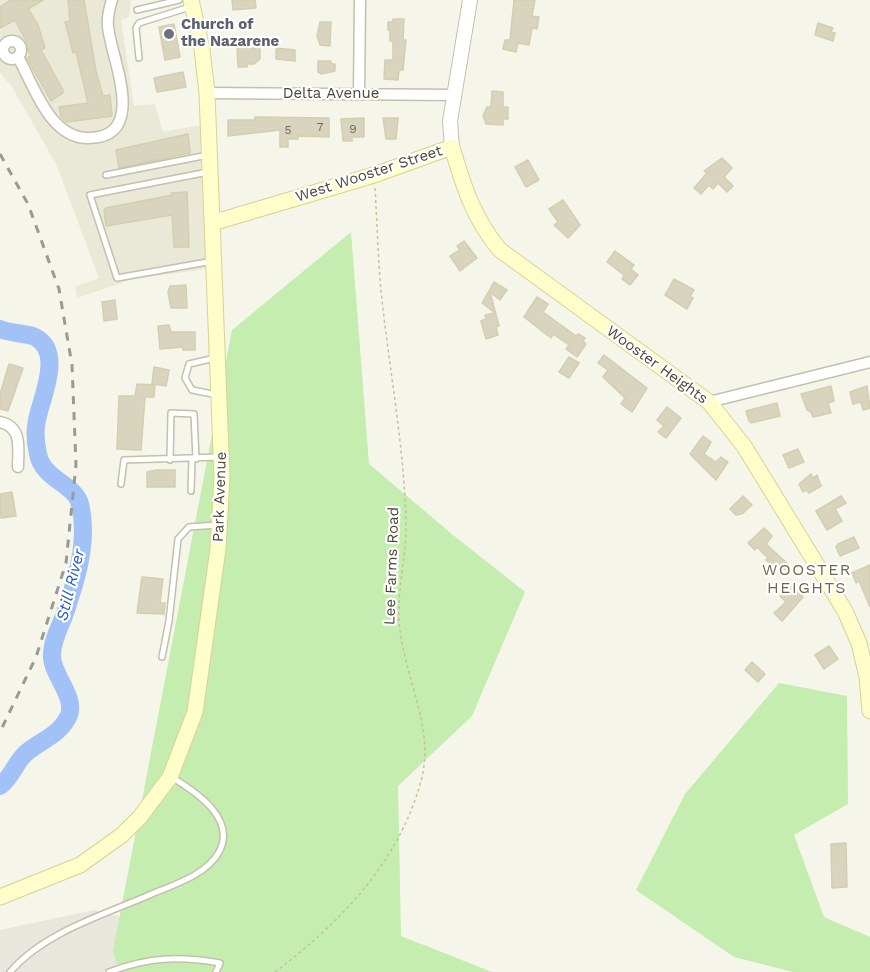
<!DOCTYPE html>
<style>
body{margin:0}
canvas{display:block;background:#f6f5e9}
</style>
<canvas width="870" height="972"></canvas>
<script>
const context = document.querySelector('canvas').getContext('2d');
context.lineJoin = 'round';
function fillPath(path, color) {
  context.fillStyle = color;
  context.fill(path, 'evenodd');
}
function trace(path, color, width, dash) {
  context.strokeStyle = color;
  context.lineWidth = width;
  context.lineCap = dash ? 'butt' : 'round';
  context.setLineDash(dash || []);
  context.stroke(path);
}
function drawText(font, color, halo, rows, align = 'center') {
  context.font = font + ' "Work Sans",sans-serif';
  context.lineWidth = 4.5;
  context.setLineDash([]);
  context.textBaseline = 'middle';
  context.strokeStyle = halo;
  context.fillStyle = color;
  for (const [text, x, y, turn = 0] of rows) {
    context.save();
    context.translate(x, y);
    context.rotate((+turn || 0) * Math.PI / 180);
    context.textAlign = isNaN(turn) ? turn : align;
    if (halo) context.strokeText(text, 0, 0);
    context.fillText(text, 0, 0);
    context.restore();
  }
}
fillPath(new Path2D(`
 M0,0H131L129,17L121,20L134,106L155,104L163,132L201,125L206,269L133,279L77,298L75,287L99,278L56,164L12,87L0,73Z`), '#eae9d7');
fillPath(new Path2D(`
 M94,910L249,948L234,972H0V930Z`), '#e9e6de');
fillPath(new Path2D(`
 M351,232L369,464L453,535L525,592L472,716L398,786L401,936L492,972H120L113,951L232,330Z
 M779,683L847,696L848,804L794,835L824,917L870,937V972H793L734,957L636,890L685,794Z`), '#c4edaf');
trace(new Path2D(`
 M0,329C11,334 28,333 35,337C66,353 38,403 36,426C35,434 36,445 38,454C43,480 75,484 80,504C89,541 76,581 64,616C59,628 52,642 52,655C51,674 76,696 69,715C61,735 39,741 25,754C15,763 11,779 0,786`), '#a2c1f7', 18);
const building = new Path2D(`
 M11,0H43L28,9L38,25L45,48L41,50L63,90V93L51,101L27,58L31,56L24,42L26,41L15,20L0,28V7Z
 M68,0H84L96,71L103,96L110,95L112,116L67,122L61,117L59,107L88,103L76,52L73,53L68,33L65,22L70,21Z
 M232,0H255L256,8L233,10Z
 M514,0H535L532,16L539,17L537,29L532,28L529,45L518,43L516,52L503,49L505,40H510Z
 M393,19H404L403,40H406L403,70H399L398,80L384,79L385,60H393V41H390V30H388V22H393Z
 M320,22H331L330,46L320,45L317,36Z
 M818,23L833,28L831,32L835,33L833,41L815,35Z
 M174,24L180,57L165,60L159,27Z
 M237,48H257L260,49V59L254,64H247V67H238Z
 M276,48L295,50V61L276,59Z
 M318,61H331V64H335V71L321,74L318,72Z
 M183,72L186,87L157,92L154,78Z
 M492,91L503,92V107H508V119H503V125L486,124L483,116L487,107H491Z
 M255,117L329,118V137L298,136V139H288V147H280V130L228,136V120H255Z
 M364,118V137H352V141H343L341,119Z
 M383,118H398L396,139H386Z
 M188,134L190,153L119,168L116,150Z
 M722,158L732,168L724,177L733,186L727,192L718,183L713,189L709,185L701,194L694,188L707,173L704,171Z
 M528,160L539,180L526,187L515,167Z
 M187,192L189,247H174L172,215L106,226L104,211L106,208L172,195L171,193Z
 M563,200L580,225L568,238L554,225L558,222L549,209Z
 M464,241L477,258L460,271L450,256L460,250L457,246Z
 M615,251L634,265L631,269L638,275L630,285L622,279L624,275L607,262Z
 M674,279L694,290L690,296L693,298L687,309L665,295Z
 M494,282L507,290L500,300L490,292L499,326L496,327L498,335L486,339L481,321L486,319L485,315L495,313L482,303Z
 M186,285L187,308H171L168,292L170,286Z
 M537,297L548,304L543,312L576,336L578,334L585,338L583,341L586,344L577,357L566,349L569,345L553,334L551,338L524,317Z
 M115,300L117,319L104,321L102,302Z
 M169,325L171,332H195V350H183V347L160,349L158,326Z
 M604,355L647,388L632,412L621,404L625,398L603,377L608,370L598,363Z
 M569,357L579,363L569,378L559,372Z
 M9,364L23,368L8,411L0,409V394Z
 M154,367L169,370L166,386L152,384Z
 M137,384L155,385L154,397H145L141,450L117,449L119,396H135Z
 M831,386L834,401L828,403L831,413L813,417L811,412L807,410L801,394Z
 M867,386L870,408L863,410L861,402L853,404L850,392Z
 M777,403L780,416L751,423L749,421L746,411Z
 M667,407L681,418L666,438L658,432L664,426L657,420Z
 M703,436L711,442L704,454L716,462L721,457L728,462L716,480L690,454Z
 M798,449L804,462L789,468L783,455Z
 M156,470H175V487H147V472Z
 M811,474L813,478L817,475L821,486L809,493L806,490L803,492L799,484Z
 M12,492L16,516L1,518L0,494Z
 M743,496L752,505L742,514L736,515L730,509Z
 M841,496L846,503L835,509L842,521L827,530L816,511Z
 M764,528L772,536L766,544L789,565L781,573L766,560L768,558L757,547L755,550L748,543Z
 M854,537L859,548L840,556L836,547L838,544Z
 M870,565V607L859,581L856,583L852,573Z
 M142,577L163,579L160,603H165L164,614L137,613Z
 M789,581L803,597L782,621L774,613L786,602L780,596L783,593L780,590Z
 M829,646L838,659L824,669L815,655Z
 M752,662L765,674L758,682L745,670Z
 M846,843L847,887L832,888L831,844Z`);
fillPath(building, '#d9d4be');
trace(building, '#d4ceb0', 1.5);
const service = new Path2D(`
 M137,10L179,0
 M139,58L136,28L139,23L190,7
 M208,172L90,195L117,278L213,261
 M106,175L208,155
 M215,358L189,364L185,378L192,390L218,395
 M170,460L171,413L194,414L196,459
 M121,484L124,460L220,457
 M191,491L192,460
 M162,657L169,621L178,539L189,527L217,525
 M10,972C45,931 107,914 154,893C176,884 207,874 219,852C237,819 196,792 173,778
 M109,972C149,957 178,956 220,963L216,972`);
const minor = new Path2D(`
 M3 50a9 9 0 1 1 18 0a9 9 0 1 1-18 0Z
 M18,57C34,86 50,139 89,138C149,137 111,58 108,27C107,17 109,9 112,0
 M207,93L455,95
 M359,94L360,0
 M709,402L870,362
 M0,422C23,427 18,449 18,467`);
const tertiary = new Path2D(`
 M452,147L450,121L470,0`);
const secondary = new Path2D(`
 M212,223L374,175L452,147C463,185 474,220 500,250L709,402L744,446L845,611L859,643L867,677L870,711
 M0,897L80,865L122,835L140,817L170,777L195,712L218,549L222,477L207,93L202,49L191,0`);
trace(service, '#c3c0ab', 8);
trace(minor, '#c3c0ab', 13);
trace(tertiary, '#c3c0ab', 16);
trace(secondary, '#d6d394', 17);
trace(new Path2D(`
 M275,972C340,923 399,862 421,781C435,729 406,681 400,630C395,594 407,558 406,522C404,445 389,368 381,291C378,257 377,222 375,187`), '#c6c09b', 1.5, [3, 3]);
trace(service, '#fff', 5);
trace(minor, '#fff', 10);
trace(tertiary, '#fff', 14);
trace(secondary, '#fffeca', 15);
trace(new Path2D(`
 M0,154L28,204L59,289L72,365L76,465L66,563L36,657L0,732`), '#999', 3, [8, 8]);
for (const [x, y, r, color] of [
 [169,34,6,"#6b7280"]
]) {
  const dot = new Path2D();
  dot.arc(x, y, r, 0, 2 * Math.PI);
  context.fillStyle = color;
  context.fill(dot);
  trace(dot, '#fff', 2);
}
drawText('12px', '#6e6a59', null, [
 ["7",320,127],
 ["9",353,129],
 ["5",288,130]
]);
drawText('bold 15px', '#5b616d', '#fff', [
 ["Church of",181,25],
 ["the Nazarene",181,42]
], 'left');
drawText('15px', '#4b4737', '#fff', [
 ["Delta Avenue",331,94],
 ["West Wooster Street",369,174,-18],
 ["Wooster Heights",657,365,36],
 ["Park Avenue",220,497,-88],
 ["Lee Farms Road",392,566,-88]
]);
context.letterSpacing = '1.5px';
drawText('16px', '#6f684d', '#fff', [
 ["WOOSTER",807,570],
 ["HEIGHTS",807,588]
]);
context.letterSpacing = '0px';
drawText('italic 16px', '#255dc2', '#fff', [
 ["Still River",71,585,-76]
]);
</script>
